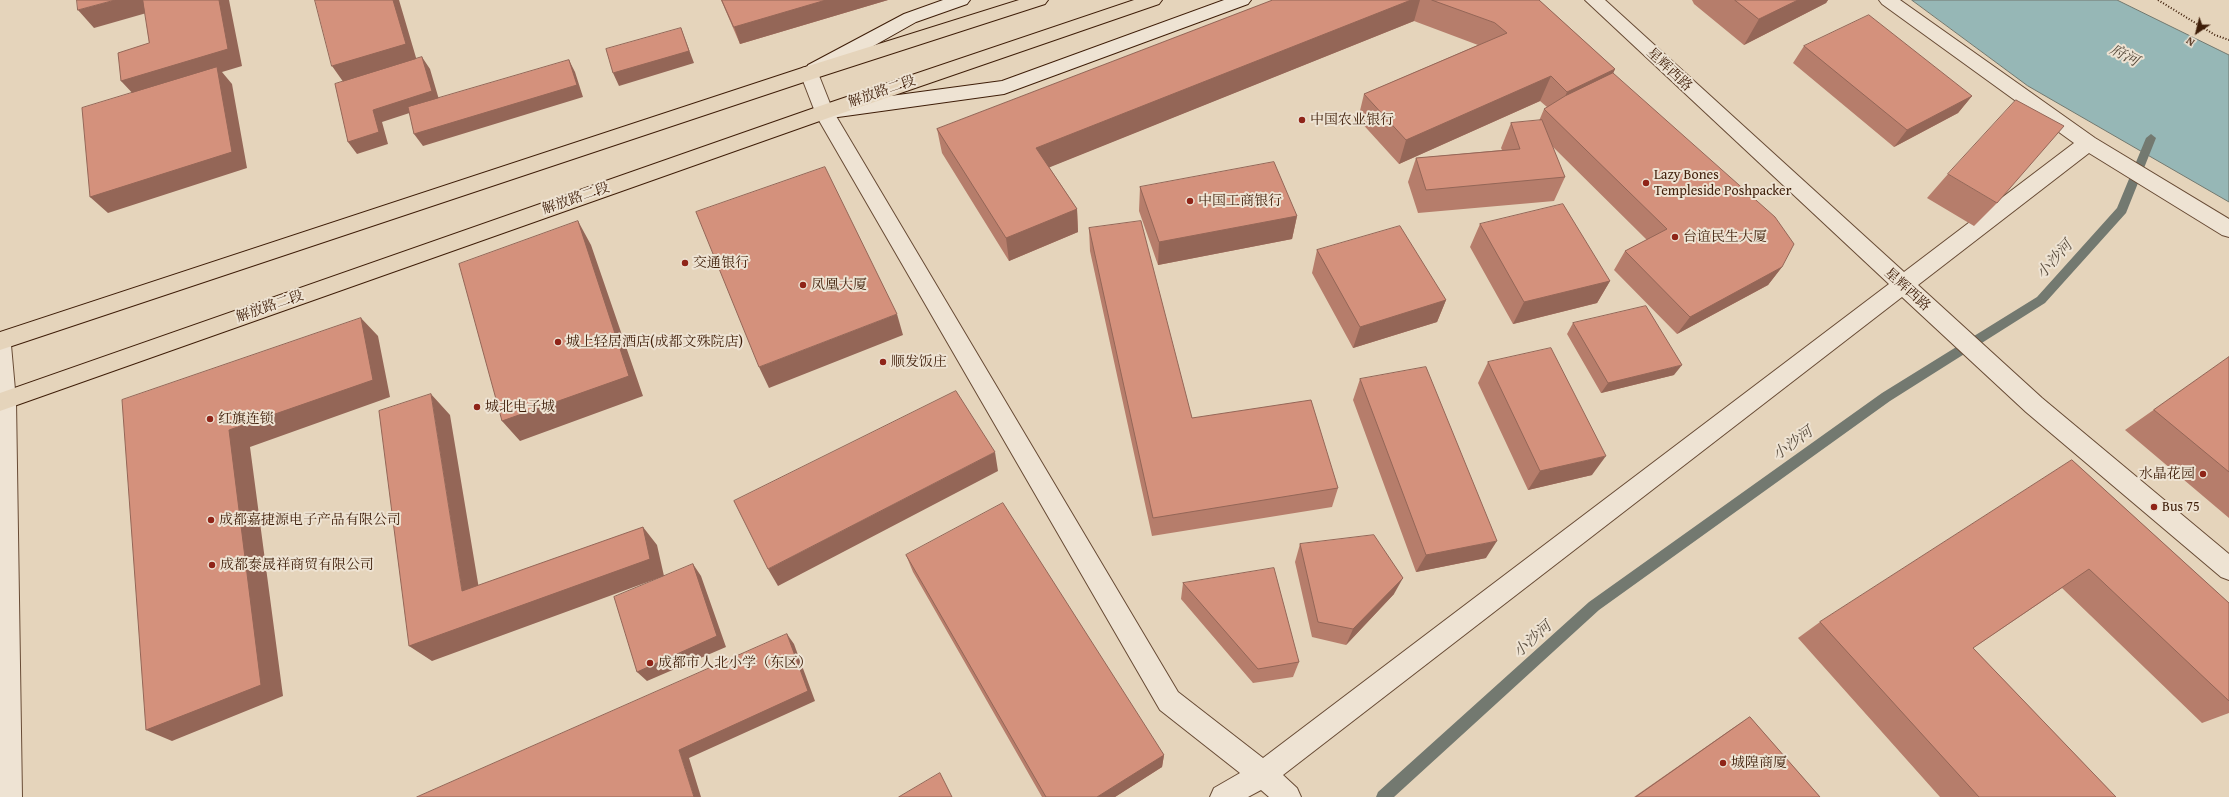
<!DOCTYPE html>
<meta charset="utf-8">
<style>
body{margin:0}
#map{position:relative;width:2229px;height:797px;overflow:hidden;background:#e5d4bb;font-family:"Gentium Book Plus",serif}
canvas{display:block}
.north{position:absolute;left:2177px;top:12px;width:40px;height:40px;-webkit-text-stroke:3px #eee3d3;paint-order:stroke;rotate:215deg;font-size:11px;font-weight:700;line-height:16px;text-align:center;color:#3e1d08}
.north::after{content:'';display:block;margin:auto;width:14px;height:18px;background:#3e1d08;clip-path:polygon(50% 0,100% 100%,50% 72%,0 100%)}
</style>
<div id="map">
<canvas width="2229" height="797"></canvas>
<div class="north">N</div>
</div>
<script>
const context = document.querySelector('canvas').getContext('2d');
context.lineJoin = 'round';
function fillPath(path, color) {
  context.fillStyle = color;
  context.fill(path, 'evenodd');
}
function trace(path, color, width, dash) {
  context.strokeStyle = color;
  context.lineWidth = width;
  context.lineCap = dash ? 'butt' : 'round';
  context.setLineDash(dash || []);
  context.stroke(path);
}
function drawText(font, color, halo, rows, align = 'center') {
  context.font = font + ' "Gentium Book Plus","Noto Serif SC",serif';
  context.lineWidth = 4;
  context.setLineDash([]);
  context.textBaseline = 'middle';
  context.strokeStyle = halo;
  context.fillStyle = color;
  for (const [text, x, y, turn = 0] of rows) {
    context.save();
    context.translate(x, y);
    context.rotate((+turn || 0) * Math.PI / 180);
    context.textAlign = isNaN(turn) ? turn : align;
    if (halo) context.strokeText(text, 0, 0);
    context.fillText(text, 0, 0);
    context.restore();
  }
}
const water = new Path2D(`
 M1912,0H2117L2229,55V202L2028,86Z`);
fillPath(water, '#96b7b6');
trace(water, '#737970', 1);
fillPath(new Path2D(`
 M2151,134L2156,138L2126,213L2045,303L1890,401L1599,610L1394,797H1376L1378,792L1589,602L1882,393L2037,297L2117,208L2146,138Z`), '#737970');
const street = new Path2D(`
 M1585,0H1605L1904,272L2074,143L1882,4L1879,0H1900L2095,138L2229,219V237L2222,235L2089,153L1918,285L2042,398L2229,554V580L2221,577L2026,412L1902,297L1283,775L1297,788L1301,797H1269L1261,790L1248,797H1210L1214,788L1240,773L1160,710L817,117L800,73L802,68L809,66L816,68L833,111L1178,692L1263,758L1889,284Z
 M0,336L8,339L11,345L16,401L22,797H0Z`);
const secondary = new Path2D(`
 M943,0H970L967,4L916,22L822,75L815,77L808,75L806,70L808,65L904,14Z
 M1224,0H1251L1248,4L1004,94L831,118L824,116L822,111L824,106L831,104L1002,81Z`);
const primary = new Path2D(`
 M1019,0H1048L1045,4L816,78L0,350V332L802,68Z
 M1134,0H1162L1159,4L831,117L0,411V393L817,107Z`);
trace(street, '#684b35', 2);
trace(secondary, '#3e1d08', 2);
trace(primary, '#3e1d08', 2);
trace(new Path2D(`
 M2158,0L2215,35L2229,40`), '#3e1d08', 2, [1, 2]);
fillPath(street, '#eee3d3');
fillPath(secondary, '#eee3d3');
fillPath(primary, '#e5d4bb');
fillPath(new Path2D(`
 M721,0H888L740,44Z
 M1273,0H1539L1615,69L1613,73L1782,267L1768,285L1677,334L1614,270L1625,251L1647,240L1552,146L1565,177L1554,201L1418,213L1408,182L1416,158L1502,150L1501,148L1511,123L1539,121L1544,109L1547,107L1540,101L1399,164L1358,119L1364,94L1478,45L1414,21L1049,167L1077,209L1078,232L1009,261L942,153L937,129Z
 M1692,0H1828L1826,3L1744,45L1694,4Z
 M1804,46L1972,96L1958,113L1894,147L1793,63Z
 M1948,174L1997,203L1974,226L1927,198Z
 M1140,187L1297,216L1292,239L1158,265L1139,211Z
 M1480,224L1610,281L1597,303L1513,324L1470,247Z
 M1089,228L1192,418L1338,488L1332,507L1152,536L1090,251Z
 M1317,250L1446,300L1437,322L1353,348L1312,273Z
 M1573,323L1674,375L1601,393L1567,334Z
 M2229,357V518L2125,430Z
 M1488,362L1592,475L1528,490L1478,383Z
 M1360,379L1486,558L1416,572L1353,400Z
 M2072,460L2229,603V713L2202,723L2062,588L1973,648L2116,797H1940L1798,638L1820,622Z
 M1300,544L1394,594L1346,645L1312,637L1295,562Z
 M906,555L1164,755L1162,767L1115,797H1042L913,572Z
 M1183,583L1299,662L1293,677L1253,683L1181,599Z
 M1750,717L1820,797H1634L1733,728Z`), '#b67d6b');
fillPath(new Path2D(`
 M115,0H148L157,10L94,28L78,10Z
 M219,0H229L242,66L222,72L232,84L247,168L108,213L90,197L137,98L121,81Z
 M393,0H399L417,61L344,83L332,66Z
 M826,0H888L740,44L734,27Z
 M1411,0H1420L1414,21L1038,172L1036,148Z
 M1798,0H1828L1826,3L1744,45L1759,19Z
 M681,28L694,63L619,86L613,73Z
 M422,57L430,69L440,103L382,122L388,144L357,154L348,142L373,110Z
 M569,60L575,72L583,97L423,146L414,134Z
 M1615,69L1604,94L1556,116L1567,92Z
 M1551,76L1540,101L1399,164L1406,140Z
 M1972,96L1958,113L1894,147L1907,130Z
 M1077,209L1078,232L1009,261L1006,238Z
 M1297,216L1292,239L1158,265L1159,242Z
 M578,221L591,245L643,396L520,441L502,421Z
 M1782,267L1768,285L1677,334L1690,317Z
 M1610,281L1597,303L1513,324L1524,302Z
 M1446,300L1437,322L1353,348L1360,327Z
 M897,314L903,335L769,388L759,367Z
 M361,318L378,336L390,397L250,447L283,696L172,741L146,730L229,430Z
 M1682,365L1674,375L1601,393L1608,383Z
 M431,394L450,415L482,607L462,591Z
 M995,452L998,471L778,586L768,569Z
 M1606,456L1592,475L1528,490L1540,471Z
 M643,527L657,545L664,576L432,661L409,646Z
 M1497,541L1486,558L1416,572L1426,555Z
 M693,564L701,576L726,647L647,681L637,672Z
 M1403,578L1394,594L1346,645L1353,629Z
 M787,634L794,644L815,701L689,758L701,797H694L679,750Z
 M1164,755L1162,767L1115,797H1097Z`), '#946657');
const building = new Path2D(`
 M77,0H115L78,10Z
 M143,0H219L228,49L121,81L118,53L149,43Z
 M315,0H393L406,44L332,66Z
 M722,0H826L734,27Z
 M1273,0H1411L1036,148L1077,209L1006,238L937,129Z
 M1432,0H1539L1615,69L1567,92L1551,76L1406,140L1364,94L1507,33L1495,23Z
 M1735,0H1798L1759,19Z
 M1869,15L1972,96L1907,130L1804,46Z
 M681,28L689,51L613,73L606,49Z
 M422,57L432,91L373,110L379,132L348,142L335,84Z
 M569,60L577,85L414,134L408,107Z
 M217,67L232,152L90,197L82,108Z
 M1613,73L1775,217L1794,244L1782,267L1690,317L1625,251L1667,229L1544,109L1565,96Z
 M2016,100L2064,126L1997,203L1948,174Z
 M1542,120L1565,177L1426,190L1416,158L1520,149L1511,123Z
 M1274,162L1297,216L1159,242L1140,187Z
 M825,167L897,314L759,367L696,212Z
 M1563,204L1610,281L1524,302L1480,224Z
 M578,221L629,376L502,421L459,264Z
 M1141,221L1192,418L1311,400L1338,488L1153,518L1089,228Z
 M1400,226L1446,300L1360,327L1317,250Z
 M1646,306L1682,365L1608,383L1573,323Z
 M361,318L373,380L229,430L261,685L146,730L122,400Z
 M1551,348L1606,456L1540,471L1488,362Z
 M2229,357V472L2154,410Z
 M1426,367L1497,541L1426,555L1360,379Z
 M956,391L995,452L768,569L734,501Z
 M431,394L462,591L643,527L650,559L409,646L379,411Z
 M2072,460L2229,603V701L2089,569L1973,648L2116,797H1979L1820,622Z
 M1003,503L1164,755L1097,797H1046L906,555Z
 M1374,535L1403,578L1353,629L1318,622L1300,544Z
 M693,564L717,636L637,672L614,597Z
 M1274,568L1299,662L1258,669L1183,583Z
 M787,634L808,691L679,750L694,797H417Z
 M1750,717L1820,797H1636Z
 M940,773L952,797H899Z`);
fillPath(building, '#d4917c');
trace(building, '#946657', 1);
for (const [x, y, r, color] of [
 [1302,120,4,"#8f2418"],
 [1646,183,4,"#8f2418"],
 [1190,201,4,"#8f2418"],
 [1675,237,4,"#8f2418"],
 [685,263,4,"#8f2418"],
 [803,285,4,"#8f2418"],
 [558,342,4,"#8f2418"],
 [883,362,4,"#8f2418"],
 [477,407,4,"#8f2418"],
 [210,419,4,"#8f2418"],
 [2203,474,4,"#8f2418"],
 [2154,507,4,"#8f2418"],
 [211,520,4,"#8f2418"],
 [212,565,4,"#8f2418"],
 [650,663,4,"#8f2418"],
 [1723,763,4,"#8f2418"]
]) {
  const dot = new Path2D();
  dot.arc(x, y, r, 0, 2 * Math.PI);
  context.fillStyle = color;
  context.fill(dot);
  trace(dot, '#eee3d3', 1.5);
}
drawText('14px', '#3e1d08', '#eee3d3', [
 ["星辉西路",1669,70,43],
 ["解放路二段",882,92,-19],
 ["解放路二段",576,199,-19],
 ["星辉西路",1907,290,42],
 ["解放路二段",270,307,-19]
]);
drawText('14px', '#3e1d08', '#eee3d3', [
 ["中国农业银行",1310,120],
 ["Lazy Bones",1654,175],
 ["Templeside Poshpacker",1654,191],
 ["中国工商银行",1198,201],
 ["台谊民生大厦",1683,237],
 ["交通银行",693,263],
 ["凤凰大厦",811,285],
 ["城上轻居酒店(成都文殊院店)",566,342],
 ["顺发饭庄",891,362],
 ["城北电子城",485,407],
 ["红旗连锁",218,419],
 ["水晶花园",2195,474,"right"],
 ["Bus 75",2162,507],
 ["成都嘉捷源电子产品有限公司",219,520],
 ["成都泰晟祥商贸有限公司",220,565],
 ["成都市人北小学（东区）",658,663],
 ["城隍商厦",1731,763]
], 'left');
drawText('italic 15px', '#584b3c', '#eee3d3', [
 ["府河",2124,56,28],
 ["小沙河",2055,260,-48],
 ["小沙河",1793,444,-36],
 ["小沙河",1533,640,-42]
]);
</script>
